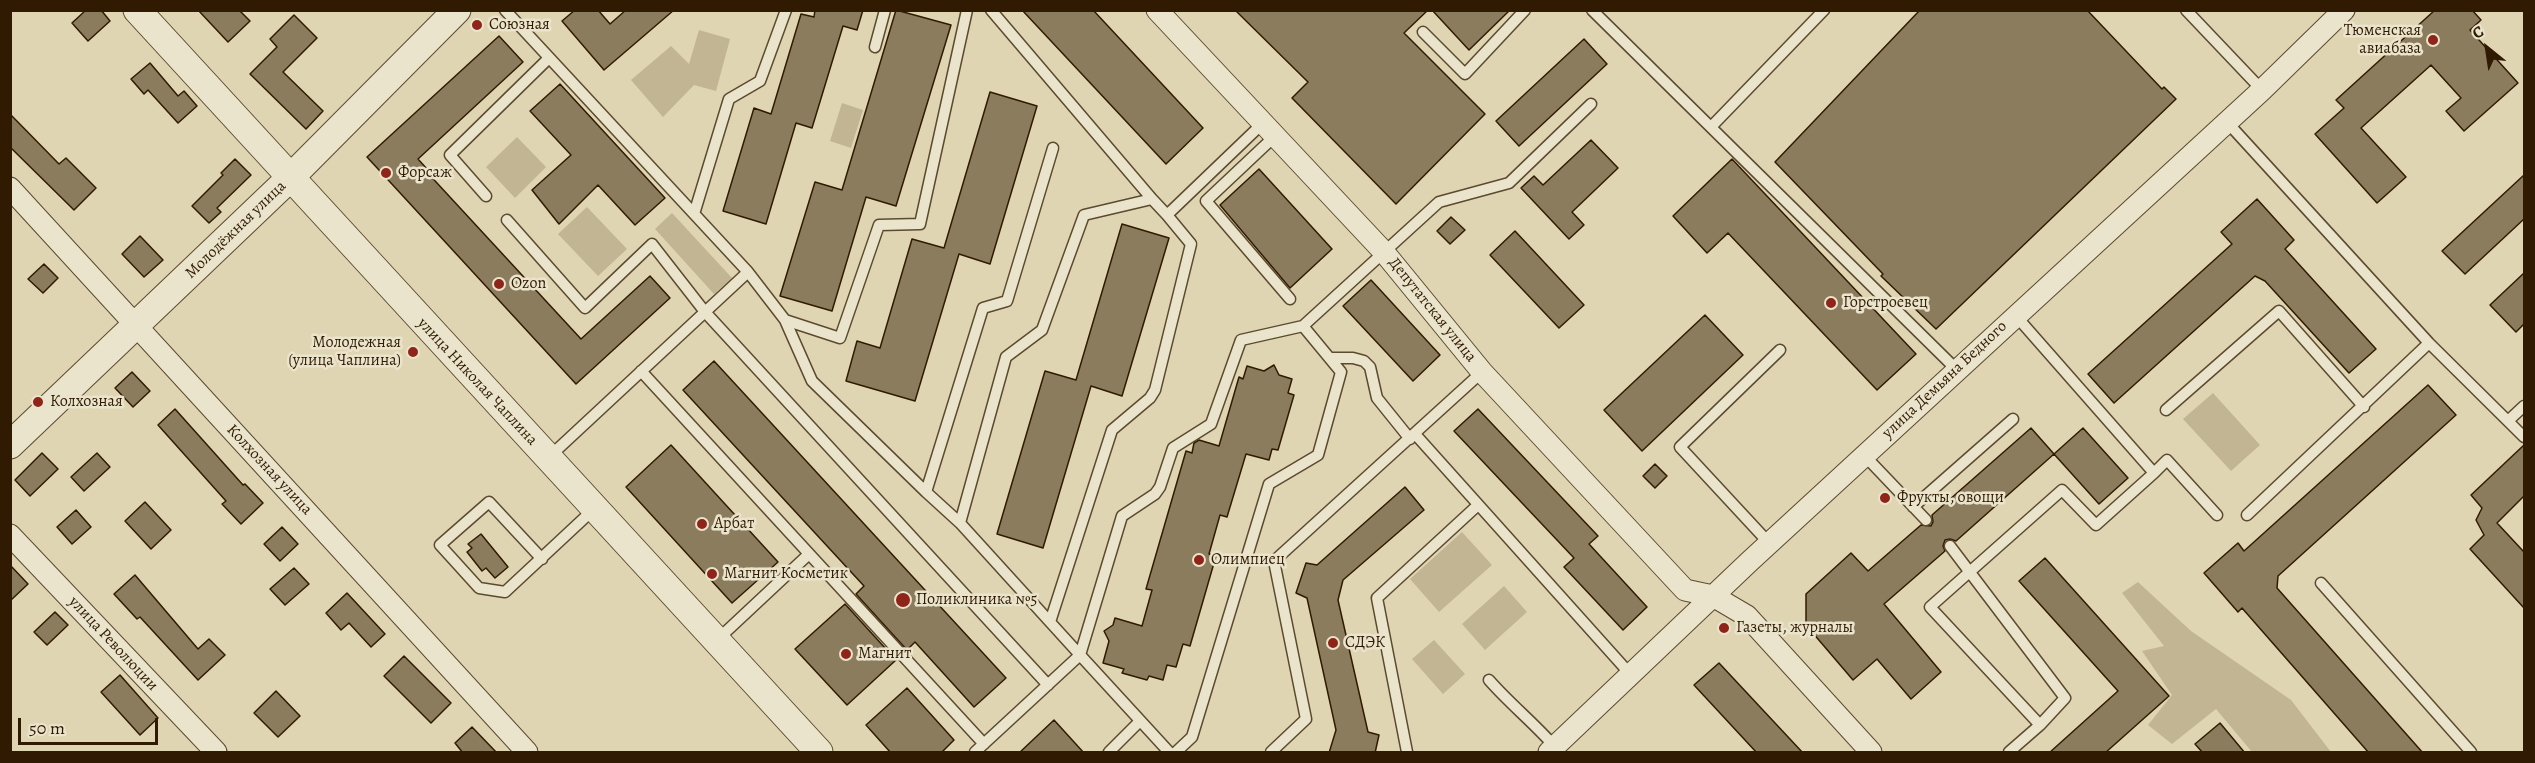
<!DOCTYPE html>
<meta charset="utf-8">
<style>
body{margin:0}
#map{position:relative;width:2535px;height:763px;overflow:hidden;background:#dfd5b2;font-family:Alegreya,serif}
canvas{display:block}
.frame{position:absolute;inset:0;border:12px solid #301b02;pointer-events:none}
.north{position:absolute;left:2457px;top:18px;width:60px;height:60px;-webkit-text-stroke:4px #eae4cd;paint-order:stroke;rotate:330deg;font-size:16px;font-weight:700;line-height:24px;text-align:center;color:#301b02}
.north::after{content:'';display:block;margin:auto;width:21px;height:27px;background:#301b02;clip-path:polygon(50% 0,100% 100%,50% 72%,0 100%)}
.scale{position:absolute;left:18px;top:718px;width:140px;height:27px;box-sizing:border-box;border:3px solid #301b02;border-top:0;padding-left:8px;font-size:18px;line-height:21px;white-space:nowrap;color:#301b02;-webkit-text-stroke:4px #eae4cd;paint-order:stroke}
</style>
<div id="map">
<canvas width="2535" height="763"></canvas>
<div class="frame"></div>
<div class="north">С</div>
<div class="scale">50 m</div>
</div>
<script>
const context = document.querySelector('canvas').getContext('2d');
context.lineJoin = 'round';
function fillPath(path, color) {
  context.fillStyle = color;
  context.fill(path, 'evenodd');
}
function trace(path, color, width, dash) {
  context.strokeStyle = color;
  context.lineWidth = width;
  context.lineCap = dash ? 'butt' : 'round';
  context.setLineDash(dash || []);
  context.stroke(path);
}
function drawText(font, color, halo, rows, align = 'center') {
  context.font = font + ' Alegreya,serif';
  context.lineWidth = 5;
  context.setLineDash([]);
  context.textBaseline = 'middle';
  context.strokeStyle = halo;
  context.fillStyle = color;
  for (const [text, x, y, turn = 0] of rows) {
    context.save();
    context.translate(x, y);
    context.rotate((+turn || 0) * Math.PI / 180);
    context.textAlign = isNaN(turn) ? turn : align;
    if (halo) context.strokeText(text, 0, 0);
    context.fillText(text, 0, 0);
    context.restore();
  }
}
fillPath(new Path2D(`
 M699,30L730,39L716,91L694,85L663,117L631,80L671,46L689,64Z
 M842,103L863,110L851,148L830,141Z
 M517,137L546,167L515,198L486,167Z
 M587,207L627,249L598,276L558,234Z
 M672,213L732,278L714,294L655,229Z
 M2213,393L2260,445L2231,471L2183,419Z
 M1462,532L1492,565L1439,612L1410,579Z
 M2138,582L2191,631L2291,700L2331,752H2252L2216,709L2172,744L2148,725L2172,695L2142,651L2164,646L2122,593Z
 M1504,586L1527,612L1485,650L1462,624Z
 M1434,640L1465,674L1443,694L1412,659Z`), '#c1b594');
const building = new Path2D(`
 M86,10H101L110,21L88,41L72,23Z
 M198,10H239L250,21L228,42Z
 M575,10H598L610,24L626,10H674L604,70L562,21Z
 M815,10H863L857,30L843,26L812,128L796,123L766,224L723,211L754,108L771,114L801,14L814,17Z
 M896,10L951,25L896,206L866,197L832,311L780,296L815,182L842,190Z
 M1022,10H1093L1203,128L1166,164Z
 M1235,10H1428L1404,33L1485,114L1396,204L1292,98L1308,82Z
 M1432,10H1510L1469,50Z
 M1920,10H2087L2162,89L2164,87L2176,99L1936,329L1881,276L1883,274L1775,162Z
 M2435,10H2472L2481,20L2470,30L2518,83L2464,131L2446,111L2461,98L2431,65L2361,128L2406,177L2377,203L2315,134L2344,108L2336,100Z
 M294,15L317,38L283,72L323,111L306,129L250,74L277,47L270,39Z
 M499,36L523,62L418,159L427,169L425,170L581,339L650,276L670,298L576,384L367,157Z
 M1584,39L1607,64L1519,146L1496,121Z
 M150,63L178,96L184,91L197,106L178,123L148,90L144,94L131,79Z
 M560,84L665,198L635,225L598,185L559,224L532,190L571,155L530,111Z
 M990,92L1037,106L990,264L959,254L915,401L846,381L857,341L880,348L912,239L944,248Z
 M10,114L59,164L66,158L96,188L74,210L10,147Z
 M1591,140L1618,168L1572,212L1584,225L1569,239L1521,188L1534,176L1543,185Z
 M235,159L251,175L217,208L221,212L209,223L192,206L223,175L221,173Z
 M1732,159L1916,354L1877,390L1728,233L1707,253L1673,216Z
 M1259,169L1332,249L1290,288L1220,205Z
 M2524,175V219L2465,274L2442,251Z
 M2257,199L2294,240L2285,249L2376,349L2349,373L2265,281L2255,276L2114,403L2088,374L2232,244L2221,232Z
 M1451,217L1465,230L1450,244L1437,231Z
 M1122,224L1169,238L1122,396L1091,386L1043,548L997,534L1045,371L1076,380Z
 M1515,231L1584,305L1559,328L1490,255Z
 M140,236L163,260L144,277L122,254Z
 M44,264L58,278L43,293L28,279Z
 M2524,273V324L2516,332L2490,305Z
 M1371,280L1440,355L1413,381L1343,306Z
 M1705,315L1743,355L1642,451L1604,410Z
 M714,361L1006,678L974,707L915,642L907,650L856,594L864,586L683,390Z
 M1274,365L1279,375L1292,379L1288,393L1294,395L1278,450L1272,449L1269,460L1246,454L1227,517L1220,515L1209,554L1216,556L1190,646L1183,644L1176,667L1167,665L1163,680L1149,676L1147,680L1122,673L1124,669L1103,663L1109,641L1104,631L1113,625L1115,618L1142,626L1152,590L1146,589L1186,451L1192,453L1194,443L1199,440L1219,446L1239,377L1243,379L1247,366L1264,371Z
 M132,372L150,391L133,407L115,388Z
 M2428,385L2456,415L2278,576L2277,588L2423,753H2369L2242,608L2238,612L2204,573L2238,543L2244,551Z
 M175,409L243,485L245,484L263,503L241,524L222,504L226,501L158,425Z
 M1478,409L1598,536L1589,544L1647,607L1623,630L1564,567L1574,558L1454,431Z
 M2031,428L2054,454L1956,541L1950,539L1945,540L1943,546L1945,551L1884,604L1941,672L1911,699L1877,659L1853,680L1806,625V594L1851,553L1868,571L1921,525L1931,526L1933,522L1932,515Z
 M2083,428L2128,478L2099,504L2054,454Z
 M671,445L778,562L732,603L626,487Z
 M2524,445V496L2497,523L2524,552V608L2470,549L2484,535L2476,520L2482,508L2471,495Z
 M42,453L58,469L30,496L15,480Z
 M97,453L110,467L84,491L71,477Z
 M1655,464L1667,476L1655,488L1643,476Z
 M1405,487L1424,510L1343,580L1338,600L1368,732L1379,735L1375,753H1329L1336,730L1307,598L1296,593L1306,563L1317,565Z
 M145,502L171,530L151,549L125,521Z
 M76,510L91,527L72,544L57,527Z
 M282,527L298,544L280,561L264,544Z
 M481,534L508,567L495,578L486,568L482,571L467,552L472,548L468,544Z
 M2045,558L2169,696L2105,753H2049L2118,691L2019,581Z
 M10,565L28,584L10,601Z
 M294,568L309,584L285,605L270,589Z
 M135,575L198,649L209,639L225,655L198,680L140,617L137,619L114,594Z
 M347,593L385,634L371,647L349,623L341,630L326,613Z
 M845,604L896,660L847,705L795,649Z
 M55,612L68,625L47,645L34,632Z
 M404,656L451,703L431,723L384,676Z
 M1719,663L1803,753H1757L1694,685Z
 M120,675L158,718L140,735L101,692Z
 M907,688L954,740L941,753H891L866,725Z
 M276,691L300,716L278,737L254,713Z
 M1054,720L1084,753H1019Z
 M2220,723L2245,753H2203L2195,744Z
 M472,727L497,753H463L455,743Z`);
fillPath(building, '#8b7c5e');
trace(building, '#301b02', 1.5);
const service = new Path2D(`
 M505,10L748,272L548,458
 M991,10L1152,199
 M1592,10L1957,370
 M2186,10L2262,90
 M1423,32L1465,74L1525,10
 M875,47L885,10
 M2227,122L2429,343L2524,437
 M1263,123L1167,215L1152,199L1084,215L1042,330L1006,357L960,523L1080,655L1122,516L1155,494L1160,487L1173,448L1211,424L1241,340L1303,326L1439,202L1509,183L1591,104
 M1711,127L1824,10
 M1275,136L1206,201L1290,299
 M486,196L450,155L549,58
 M694,214L729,99L760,81L786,10
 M507,220L585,308L652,244L705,312L1048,685
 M748,272L785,320L840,338L879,225L920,224L967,10
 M2016,316L2154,473L2096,525L2062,490L1930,607L2040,725
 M785,320L812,381L926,492L983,308L1007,301L1053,148
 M1330,358H1353L1364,361L1370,367L1377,398L1410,439
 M641,371L984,744
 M2166,410L2279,311L2364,407
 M2509,420L2524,406
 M1415,434L1631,675
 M1864,455L1926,520
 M2154,473L2167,460L2217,515
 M926,492L960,523
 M1913,507L2013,419
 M2247,515L2429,343
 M1769,543L1680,447L1780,350
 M1950,546L2065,698L2040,725L2009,752
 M542,559L489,502L440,545L479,588L505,592L594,509
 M2321,583L2471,752
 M1050,622L1112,430L1150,398L1155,390L1191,244L1167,215
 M716,641L809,554
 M1489,680C1510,704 1534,723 1555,747
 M975,752L1080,655L1169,752
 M1109,752L1140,721
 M1176,752L1192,737L1269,484L1318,455L1341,372L1303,326
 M1271,752L1306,719L1274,561L1482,372
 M1407,752L1377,598L1478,505`);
const minor = new Path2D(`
 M1157,10L1383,251L1482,372L1685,590L1713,596L1747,616L1871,752
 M10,188L527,752
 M10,535L216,752
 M1549,752L1750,561L2262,90L2344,10`);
const tertiary = new Path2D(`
 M137,10L819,752
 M10,445L290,178L457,10`);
trace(service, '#5c4a2e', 13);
trace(minor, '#5c4a2e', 23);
trace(tertiary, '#5c4a2e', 29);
trace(service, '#eae4cd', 10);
trace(minor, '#eae4cd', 21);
trace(tertiary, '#eae4cd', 27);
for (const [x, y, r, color] of [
 [477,25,6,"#8f2418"],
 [2433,40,6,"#8f2418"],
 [386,173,6,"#8f2418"],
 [499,284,6,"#8f2418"],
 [1831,303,6,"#8f2418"],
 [413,352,6,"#8f2418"],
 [38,402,6,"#8f2418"],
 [1885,498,6,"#8f2418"],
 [702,524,6,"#8f2418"],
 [1199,560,6,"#8f2418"],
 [712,574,6,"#8f2418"],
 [903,600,8,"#8f2418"],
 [1724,628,6,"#8f2418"],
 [1333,643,6,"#8f2418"],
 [846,654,6,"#8f2418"]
]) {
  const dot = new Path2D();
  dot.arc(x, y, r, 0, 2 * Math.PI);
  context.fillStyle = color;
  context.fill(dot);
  trace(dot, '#eae4cd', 2);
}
drawText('16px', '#301b02', '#eae4cd', [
 ["Союзная",489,25],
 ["Тюменская",2421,31,"right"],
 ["авиабаза",2421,49,"right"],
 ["Форсаж",398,173],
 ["Ozon",511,284],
 ["Горстроевец",1843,303],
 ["Молодежная",401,343,"right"],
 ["(улица Чаплина)",401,361,"right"],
 ["Колхозная",50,402],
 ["Фрукты, овощи",1897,498],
 ["Арбат",714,524],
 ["Олимпиец",1211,560],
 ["Магнит Косметик",724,574],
 ["Поликлиника №5",916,600],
 ["Газеты, журналы",1736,628],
 ["СДЭК",1345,643],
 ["Магнит",858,654]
], 'left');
drawText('16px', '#301b02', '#eae4cd', [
 ["Молодёжная улица",236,230,-44],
 ["Депутатская улица",1432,310,51],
 ["улица Демьяна Бедного",1945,380,-43],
 ["улица Николая Чаплина",477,382,47],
 ["Колхозная улица",269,470,47],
 ["улица Революции",113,644,47]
]);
</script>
